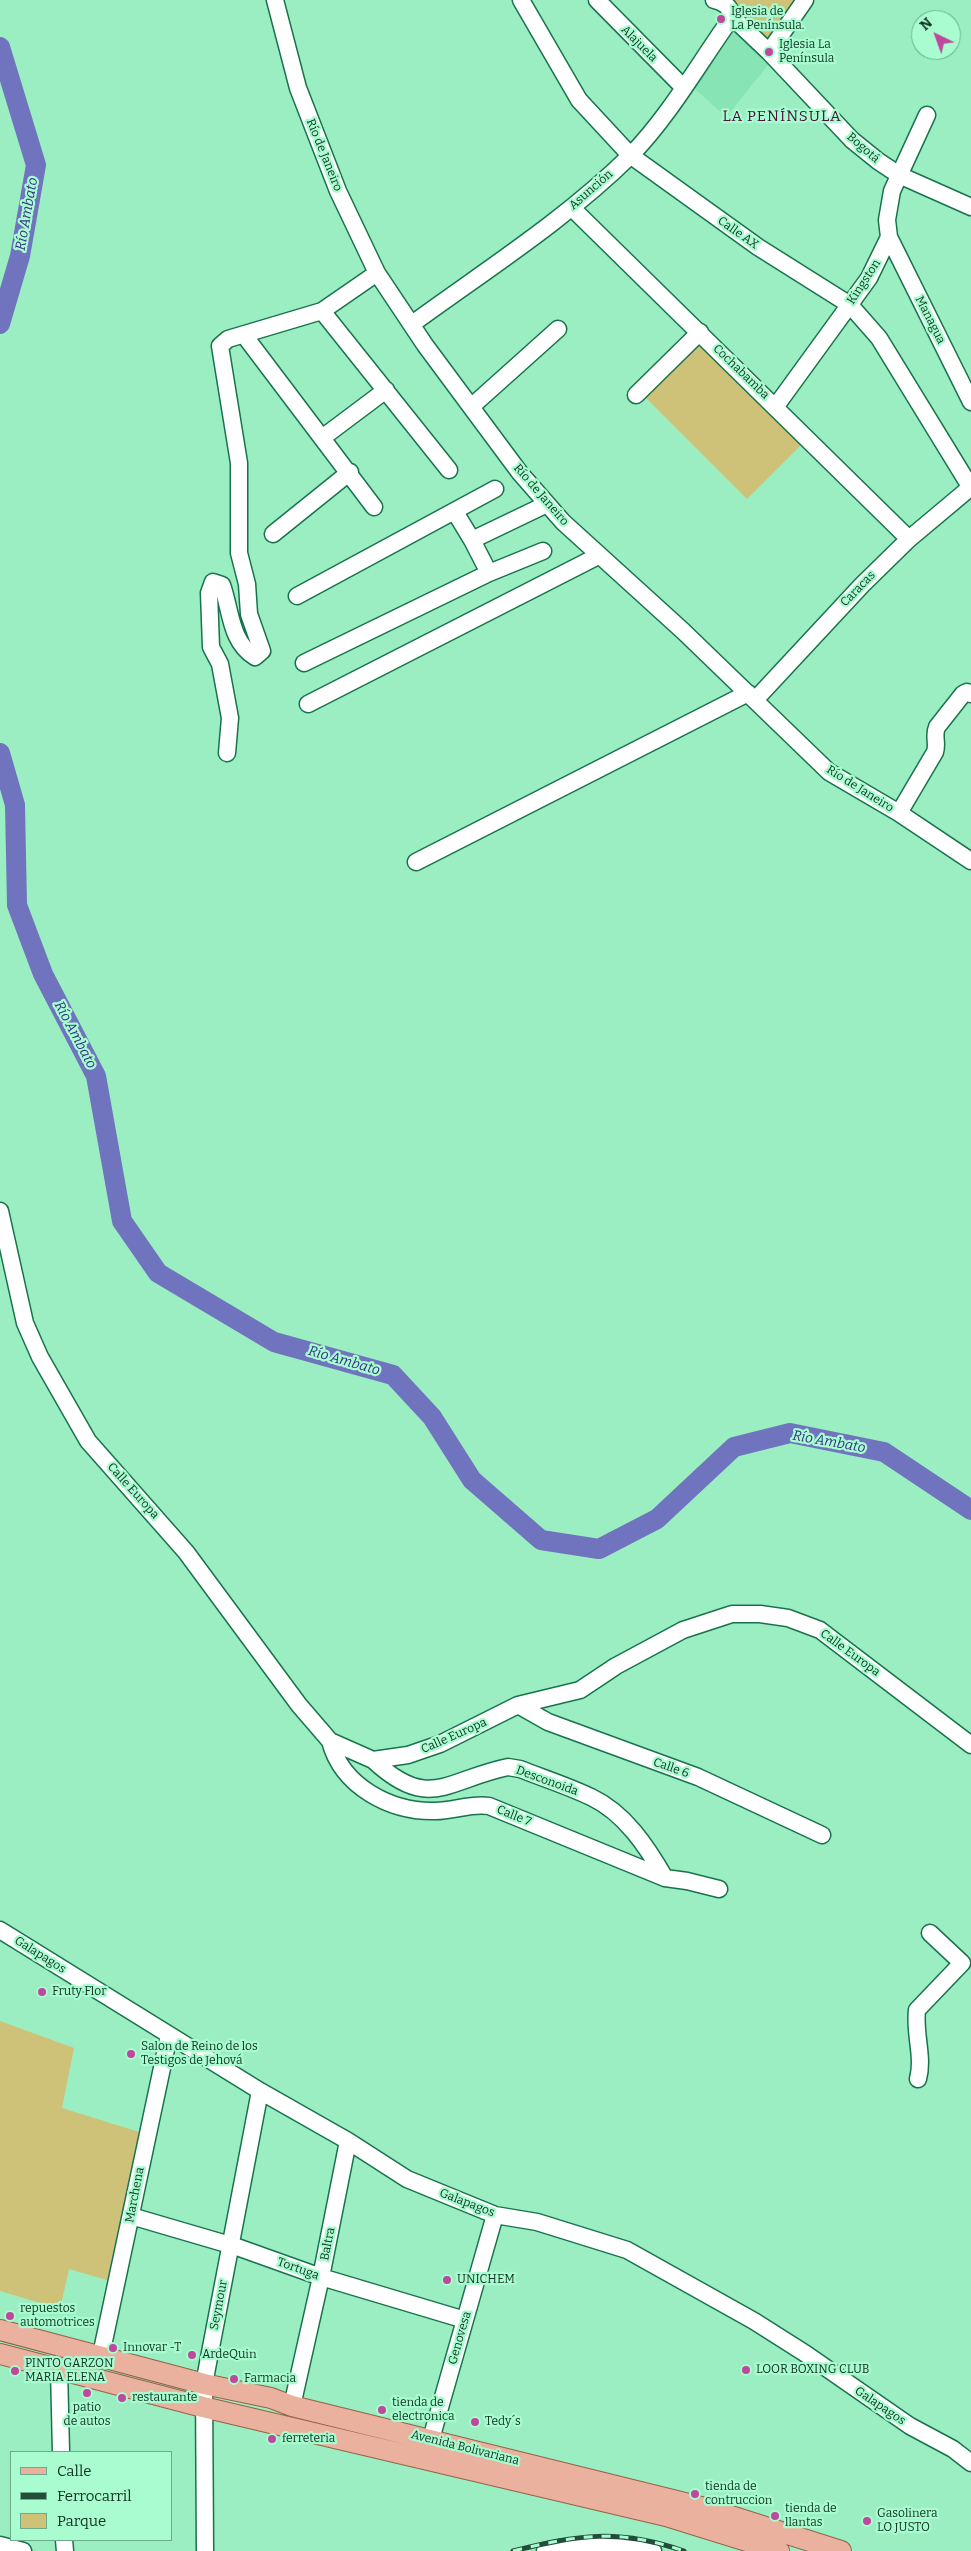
<!DOCTYPE html>
<meta charset="utf-8">
<style>
body{margin:0}
#map{position:relative;width:971px;height:2551px;overflow:hidden;background:#9beec2;font-family:Bitter,serif}
canvas{display:block}
.legend{position:absolute;left:10px;top:2451px;width:162px;height:90px;box-sizing:border-box;background:#a8fccf;border:1px solid #6bac8a;margin:0;padding:6px 9px;list-style:none;font-size:15px;color:#103323}
.legend li{display:flex;align-items:center;gap:10px;height:25px}
.legend b{width:25px;border:1px solid #6bac8a}
.north{position:absolute;left:911px;top:10px;width:50px;height:50px;box-sizing:border-box;background:#a8fccf;border:1px solid #6bac8a;border-radius:50%;rotate:318deg;font-size:14px;font-weight:700;line-height:20px;text-align:center;color:#103323}
.north::after{content:'';display:block;margin:auto;width:18px;height:22px;background:#bf489e;clip-path:polygon(50% 0,100% 100%,50% 72%,0 100%)}
</style>
<div id="map">
<canvas width="971" height="2551"></canvas>
<ul class="legend">
<li><b style="height:6px;background:#e9b19e"></b>Calle</li>
<li><b style="height:6px;background:#234d39"></b>Ferrocarril</li>
<li><b style="height:14px;background:#cec278"></b>Parque</li>
</ul>
<div class="north">N</div>
</div>
<script>
const context = document.querySelector('canvas').getContext('2d');
context.lineJoin = 'round';
function fillPath(path, color) {
  context.fillStyle = color;
  context.fill(path, 'evenodd');
}
function trace(path, color, width, dash) {
  context.strokeStyle = color;
  context.lineWidth = width;
  context.lineCap = dash ? 'butt' : 'round';
  context.setLineDash(dash || []);
  context.stroke(path);
}
function drawText(font, color, halo, rows, align = 'center') {
  context.font = font + ' Bitter,serif';
  context.lineWidth = 4.5;
  context.setLineDash([]);
  context.textBaseline = 'middle';
  context.strokeStyle = halo;
  context.fillStyle = color;
  for (const [text, x, y, turn = 0] of rows) {
    context.save();
    context.translate(x, y);
    context.rotate((+turn || 0) * Math.PI / 180);
    context.textAlign = isNaN(turn) ? turn : align;
    if (halo) context.strokeText(text, 0, 0);
    context.fillText(text, 0, 0);
    context.restore();
  }
}
fillPath(new Path2D(`
 M735,28L769,64L726,117L693,87Z`), '#87e4b4');
fillPath(new Path2D(`
 M730,0H800L767,40Z
 M697,341L801,445L747,499L643,395Z
 M0,2021L74,2048L62,2108L146,2134L117,2283L69,2269L60,2309L0,2291Z`), '#cec278');
trace(new Path2D(`
 M0,47L36,165L20,256L0,324
 M0,753L15,805L17,905L43,974L96,1076L122,1221L158,1273L274,1342L393,1375L432,1417L472,1480L541,1540L599,1549L657,1519L734,1447L790,1433L884,1452L971,1510`), '#7074bf', 20);
const minor = new Path2D(`
 M275,0L298,88L338,191L377,273L425,345L520,473L563,522L683,631L829,772L899,813L971,861
 M521,0L579,100L630,155L758,247L850,305L879,338L971,488
 M597,0L683,87
 M714,0C724,2 731,7 732,17L769,52L852,140L878,161L899,175L971,207
 M769,52L805,0
 M572,208L909,539
 M889,237L971,402
 M322,311L449,470
 M412,324C486,270 565,220 631,155C670,115 699,63 732,17
 M244,335L374,507
 M636,395L700,332
 M776,406L869,278L889,237L887,220L892,191L927,115
 M471,407L558,329
 M322,438L386,390
 M455,512L472,540
 M273,534L350,472
 M489,573L472,540L547,504
 M297,596L495,489
 M304,663L489,573L543,551
 M755,700L862,585L909,539L971,487
 M308,704L598,556
 M227,753L230,718L220,664L211,647L209,593L213,582L222,585C231,610 230,642 255,657L262,651L249,614L247,584L239,553V463L220,346L228,339L322,311L377,273
 M899,813L935,752C938,743 933,736 937,727L963,694L967,692L971,694
 M416,862L748,693
 M0,1211L25,1323L40,1357L88,1441L186,1552L299,1705L330,1741L373,1760L408,1755L440,1744L518,1705L580,1690L616,1666L683,1630L732,1614H760L788,1618L820,1630L971,1745
 M518,1705L548,1722L698,1777L822,1835
 M330,1741C342,1787 391,1812 435,1811C454,1811 471,1803 489,1806L665,1878L687,1881L719,1889
 M373,1760C429,1812 446,1780 508,1767L520,1769C543,1778 568,1786 591,1797C625,1813 647,1847 665,1878
 M0,1930L260,2091L348,2141L407,2179L495,2215L537,2222L627,2250L754,2321L806,2354L910,2426L953,2449L971,2463
 M918,2079C924,2057 914,2033 917,2010L962,1963L930,1933
 M131,2216L237,2247L321,2277L465,2320
 M101,2355L169,2035
 M59,2369L61,2452
 M292,2406L321,2277L348,2141
 M431,2451V2439L495,2215
 M64,2540L65,2551
 M0,2545L23,2551
 M205,2551L204,2384L260,2091
 M545,2551C578,2543 611,2546 644,2548L653,2551`);
const major = new Path2D(`
 M0,2330L204,2384L271,2398L292,2406L709,2509L841,2551
 M0,2354L203,2407L666,2516L779,2551`);
trace(minor, '#18734d', 19);
trace(major, '#936349', 22);
trace(minor, '#fff', 16);
trace(major, '#e9b19e', 20);
const rail = new Path2D(`
 M513,2551C579,2535 617,2528 684,2551`);
trace(rail, '#234d39', 5);
trace(rail, '#a8fccf', 3, [9]);
for (const [x, y, r, color] of [
 [721,19,5,"#bf489e"],
 [769,52,5,"#bf489e"],
 [42,1992,5,"#bf489e"],
 [131,2054,5,"#bf489e"],
 [447,2280,5,"#bf489e"],
 [10,2316,5,"#bf489e"],
 [113,2348,5,"#bf489e"],
 [192,2355,5,"#bf489e"],
 [746,2370,5,"#bf489e"],
 [15,2371,5,"#bf489e"],
 [234,2379,5,"#bf489e"],
 [87,2393,5,"#bf489e"],
 [122,2398,5,"#bf489e"],
 [382,2410,5,"#bf489e"],
 [475,2422,5,"#bf489e"],
 [272,2439,5,"#bf489e"],
 [695,2494,5,"#bf489e"],
 [775,2516,5,"#bf489e"],
 [867,2521,5,"#bf489e"]
]) {
  const dot = new Path2D();
  dot.arc(x, y, r, 0, 2 * Math.PI);
  context.fillStyle = color;
  context.fill(dot);
  trace(dot, '#a8fccf', 2);
}
drawText('12px', '#103323', '#a8fccf', [
 ["Iglesia de",731,12],
 ["La Península.",731,26],
 ["Iglesia La",779,45],
 ["Península",779,59],
 ["Fruty Flor",52,1992],
 ["Salon de Reino de los",141,2047],
 ["Testigos de Jehová",141,2061],
 ["UNICHEM",457,2280],
 ["repuestos",20,2309],
 ["automotrices",20,2323],
 ["Innovar -T",123,2348],
 ["ArdeQuin",202,2355],
 ["PINTO GARZON",25,2364],
 ["MARIA ELENA",25,2378],
 ["LOOR BOXING CLUB",756,2370],
 ["Farmacia",244,2379],
 ["restaurante",132,2398],
 ["tienda de",392,2403],
 ["electronica",392,2417],
 ["patio",87,2408,"center"],
 ["de autos",87,2422,"center"],
 ["Tedy´s",485,2422],
 ["ferreteria",282,2439],
 ["tienda de",705,2487],
 ["contruccion",705,2501],
 ["tienda de",785,2509],
 ["llantas",785,2523],
 ["Gasolinera",877,2514],
 ["LO JUSTO",877,2528]
], 'left');
drawText('12px', '#103323', '#a8fccf', [
 ["Alajuela",639,44,45],
 ["Bogotá",863,148,41],
 ["Río de Janeiro",324,155,68],
 ["Asunción",591,190,-41],
 ["Calle AX",738,233,35],
 ["Kingston",864,282,-57],
 ["Managua",930,320,63],
 ["Cochabamba",741,372,44],
 ["Río de Janeiro",541,495,49],
 ["Caracas",858,589,-46],
 ["Río de Janeiro",860,789,32],
 ["Calle Europa",133,1491,48],
 ["Calle Europa",850,1653,36],
 ["Calle Europa",454,1736,-24],
 ["Calle 6",671,1768,19],
 ["Desconoida",547,1781,20],
 ["Calle 7",514,1816,22],
 ["Galapagos",40,1955,32],
 ["Marchena",135,2195,-79],
 ["Galapagos",467,2203,21],
 ["Baltra",328,2244,-79],
 ["Tortuga",298,2269,20],
 ["Seymour",219,2305,-79],
 ["Genovesa",460,2338,-74],
 ["Galapagos",880,2406,34],
 ["Avenida Bolivariana",465,2448,14]
]);
drawText('italic 14px', '#37308b', '#a8fccf', [
 ["Río Ambato",27,214,-80],
 ["Río Ambato",75,1035,62],
 ["Río Ambato",344,1361,16],
 ["Río Ambato",829,1442,10]
]);
context.letterSpacing = '1px';
drawText('15px', '#48103a', '#a8fccf', [
 ["LA PENÍNSULA",782,117]
]);
context.letterSpacing = '0px';
</script>
